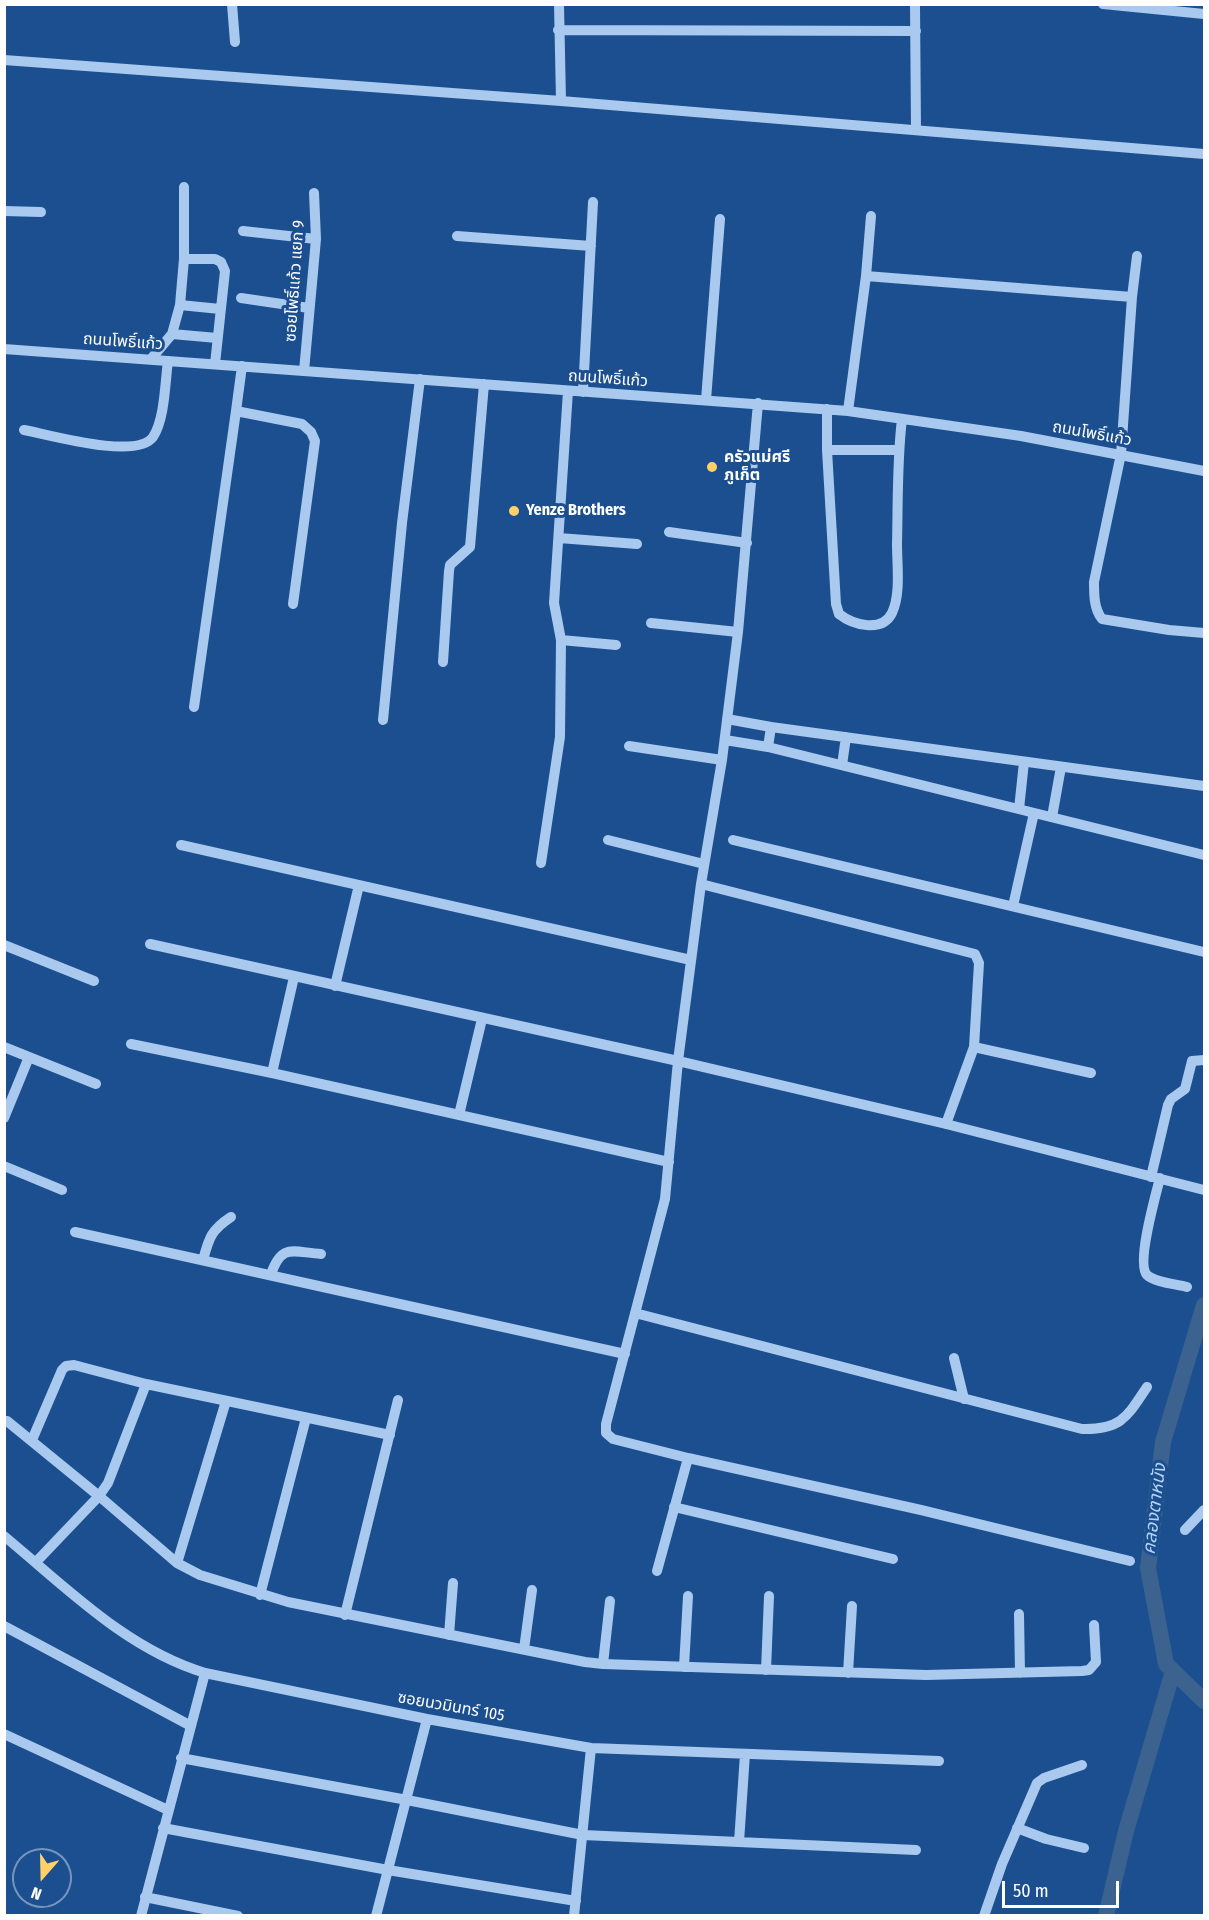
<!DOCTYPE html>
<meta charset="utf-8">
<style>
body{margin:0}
#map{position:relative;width:1209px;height:1920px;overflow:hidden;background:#1b4f8f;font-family:"Fira Sans Condensed",sans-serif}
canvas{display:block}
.frame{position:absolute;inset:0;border:6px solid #fff;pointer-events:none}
.north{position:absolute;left:12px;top:1848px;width:60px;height:60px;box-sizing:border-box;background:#1b4f8f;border:2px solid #7695bc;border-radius:50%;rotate:200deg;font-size:16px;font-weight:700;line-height:24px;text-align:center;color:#fff}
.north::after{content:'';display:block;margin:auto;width:21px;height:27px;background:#ffd166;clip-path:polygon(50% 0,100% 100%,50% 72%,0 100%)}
.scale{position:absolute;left:1002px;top:1881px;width:117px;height:27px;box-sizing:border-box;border:3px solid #fff;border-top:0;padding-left:8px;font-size:18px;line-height:21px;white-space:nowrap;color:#fff;-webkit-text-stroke:4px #1b4f8f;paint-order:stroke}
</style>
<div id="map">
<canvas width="1209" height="1920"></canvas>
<div class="frame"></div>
<div class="north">N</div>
<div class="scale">50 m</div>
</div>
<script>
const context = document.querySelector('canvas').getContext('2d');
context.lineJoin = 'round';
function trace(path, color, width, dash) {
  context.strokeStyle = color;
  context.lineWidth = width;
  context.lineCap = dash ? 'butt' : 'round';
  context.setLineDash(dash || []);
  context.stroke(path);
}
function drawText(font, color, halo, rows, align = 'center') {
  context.font = font + ' "Fira Sans Condensed","Noto Sans Thai",sans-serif';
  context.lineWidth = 6;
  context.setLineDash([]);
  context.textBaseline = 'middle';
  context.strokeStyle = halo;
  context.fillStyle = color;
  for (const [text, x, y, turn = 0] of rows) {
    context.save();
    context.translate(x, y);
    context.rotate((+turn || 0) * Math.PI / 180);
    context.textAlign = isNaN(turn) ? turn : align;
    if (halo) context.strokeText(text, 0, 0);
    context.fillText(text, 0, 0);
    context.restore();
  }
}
trace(new Path2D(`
 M1204,1305L1163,1442L1148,1568L1166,1664L1204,1701
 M1106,1916L1126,1831L1173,1671`), '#3c6290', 16);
trace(new Path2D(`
 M232,4L235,42
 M559,4L561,101
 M915,4L916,130
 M1103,4L1204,14
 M558,30L916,31
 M4,60L561,101L1204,154
 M184,187V259
 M4,211L41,212
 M243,231L316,239
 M457,236L591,246
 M1137,256L1132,297L1121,454L1094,582C1094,595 1094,609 1102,619L1169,630L1204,633
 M866,276L1132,297
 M241,298L309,308
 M180,305L220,309
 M172,334L217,338
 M4,349L848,411L1021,436L1204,471
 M151,359L172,334L180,305L184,259H215L221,262L225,271L215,364
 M304,371L316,239L314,193
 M583,392L593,202
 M706,400L720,219
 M758,403L738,632L722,760L701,884L678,1061L665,1199L606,1424V1433L613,1439L688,1458L921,1510L1130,1561
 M827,409V450L836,604L839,614C853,625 882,633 892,613C901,594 897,565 897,544C898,502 897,460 902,419
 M236,411L242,366
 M848,411L866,276L871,216
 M24,430C50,435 137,460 153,437C165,419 165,382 168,361
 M827,450H898
 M669,532L747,543
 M559,538L637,544
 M651,623L738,632
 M561,640L616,645
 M443,662L449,571L450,565L470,547L484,384
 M194,707L236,411L302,424L311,432L315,441L293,604
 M727,719L771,727
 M383,720L402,523L420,379
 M725,740L768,747L1204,855
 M629,746L722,760
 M768,747L771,727L1204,786
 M842,765L846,737
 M1019,809L1024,762
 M1052,817L1061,767
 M608,840L704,864
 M733,840L1204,952
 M181,845L691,960
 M541,863L560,737L561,640L554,603L568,391
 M701,884L975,954L979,963L974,1047L1091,1073
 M1013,906L1034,813
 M150,944L678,1061L946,1124L1204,1190
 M4,945L94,981
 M335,986L359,885
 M131,1044L272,1073L669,1162
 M4,1047L96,1084
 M272,1073L294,977
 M459,1115L482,1019
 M4,1118L29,1057
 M946,1124L974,1047
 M4,1166L62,1190
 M1151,1177L1168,1105L1171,1099L1185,1089L1192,1061L1204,1060
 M1160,1178C1156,1194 1136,1264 1147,1275C1156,1283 1176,1284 1187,1287
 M75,1232L625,1354
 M203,1260C209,1238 211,1230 231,1217
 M271,1274C282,1243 292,1252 321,1254
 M635,1313L1082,1429C1121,1430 1127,1417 1147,1387
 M954,1358L964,1399
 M7,1421L99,1496L177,1563L200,1575L288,1602L585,1662L603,1664L926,1675L1082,1671L1089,1670L1096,1662L1094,1625
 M32,1440L62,1370L66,1366L74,1365L146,1384L390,1435
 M674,1507L893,1559
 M1185,1530L1204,1510
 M4,1536C67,1588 126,1649 205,1673L427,1719L591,1748L939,1761
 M36,1562L99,1496L108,1483L146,1384
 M177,1563L226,1401
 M657,1571L688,1458
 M260,1595L306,1418
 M1019,1614L1020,1673
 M345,1615L398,1400
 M4,1626L191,1726
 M449,1635L453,1583
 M524,1649L532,1590
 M603,1664L610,1601
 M684,1667L688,1596
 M766,1670L769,1596
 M848,1673L852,1606
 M4,1734L168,1810
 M181,1758L407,1800L583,1835L916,1850
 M163,1828L388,1870L576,1901
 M1017,1828L1046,1839L1084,1848
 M739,1842L745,1754
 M145,1897L238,1916
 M141,1916L205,1673
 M376,1916L427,1719
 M574,1916L591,1748
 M984,1916L1002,1864L1037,1783L1044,1778L1082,1765`), '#a9c9ee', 10);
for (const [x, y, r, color] of [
 [712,467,6,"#ffd166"],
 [514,511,6,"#ffd166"]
]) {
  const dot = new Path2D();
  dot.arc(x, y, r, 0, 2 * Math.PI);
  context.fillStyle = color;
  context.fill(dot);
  trace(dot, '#1b4f8f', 2);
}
drawText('16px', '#fff', '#1b4f8f', [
 ["ซอยโพธิ์เเก้ว แยก 9",295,281,-86],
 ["ถนนโพธิ์แก้ว",123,342,4],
 ["ถนนโพธิ์แก้ว",608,379,4],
 ["ถนนโพธิ์แก้ว",1092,434,10],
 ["ซอยนวมินทร์ 105",451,1707,10]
]);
drawText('bold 16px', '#fff', '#1b4f8f', [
 ["ครัวแม่ศรี",724,458],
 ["ภูเก็ต",724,476],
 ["Yenze Brothers",526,511]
], 'left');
drawText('italic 18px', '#b5d3f5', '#1b4f8f', [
 ["คลองตาหนัง",1155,1509,-83]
]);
</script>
